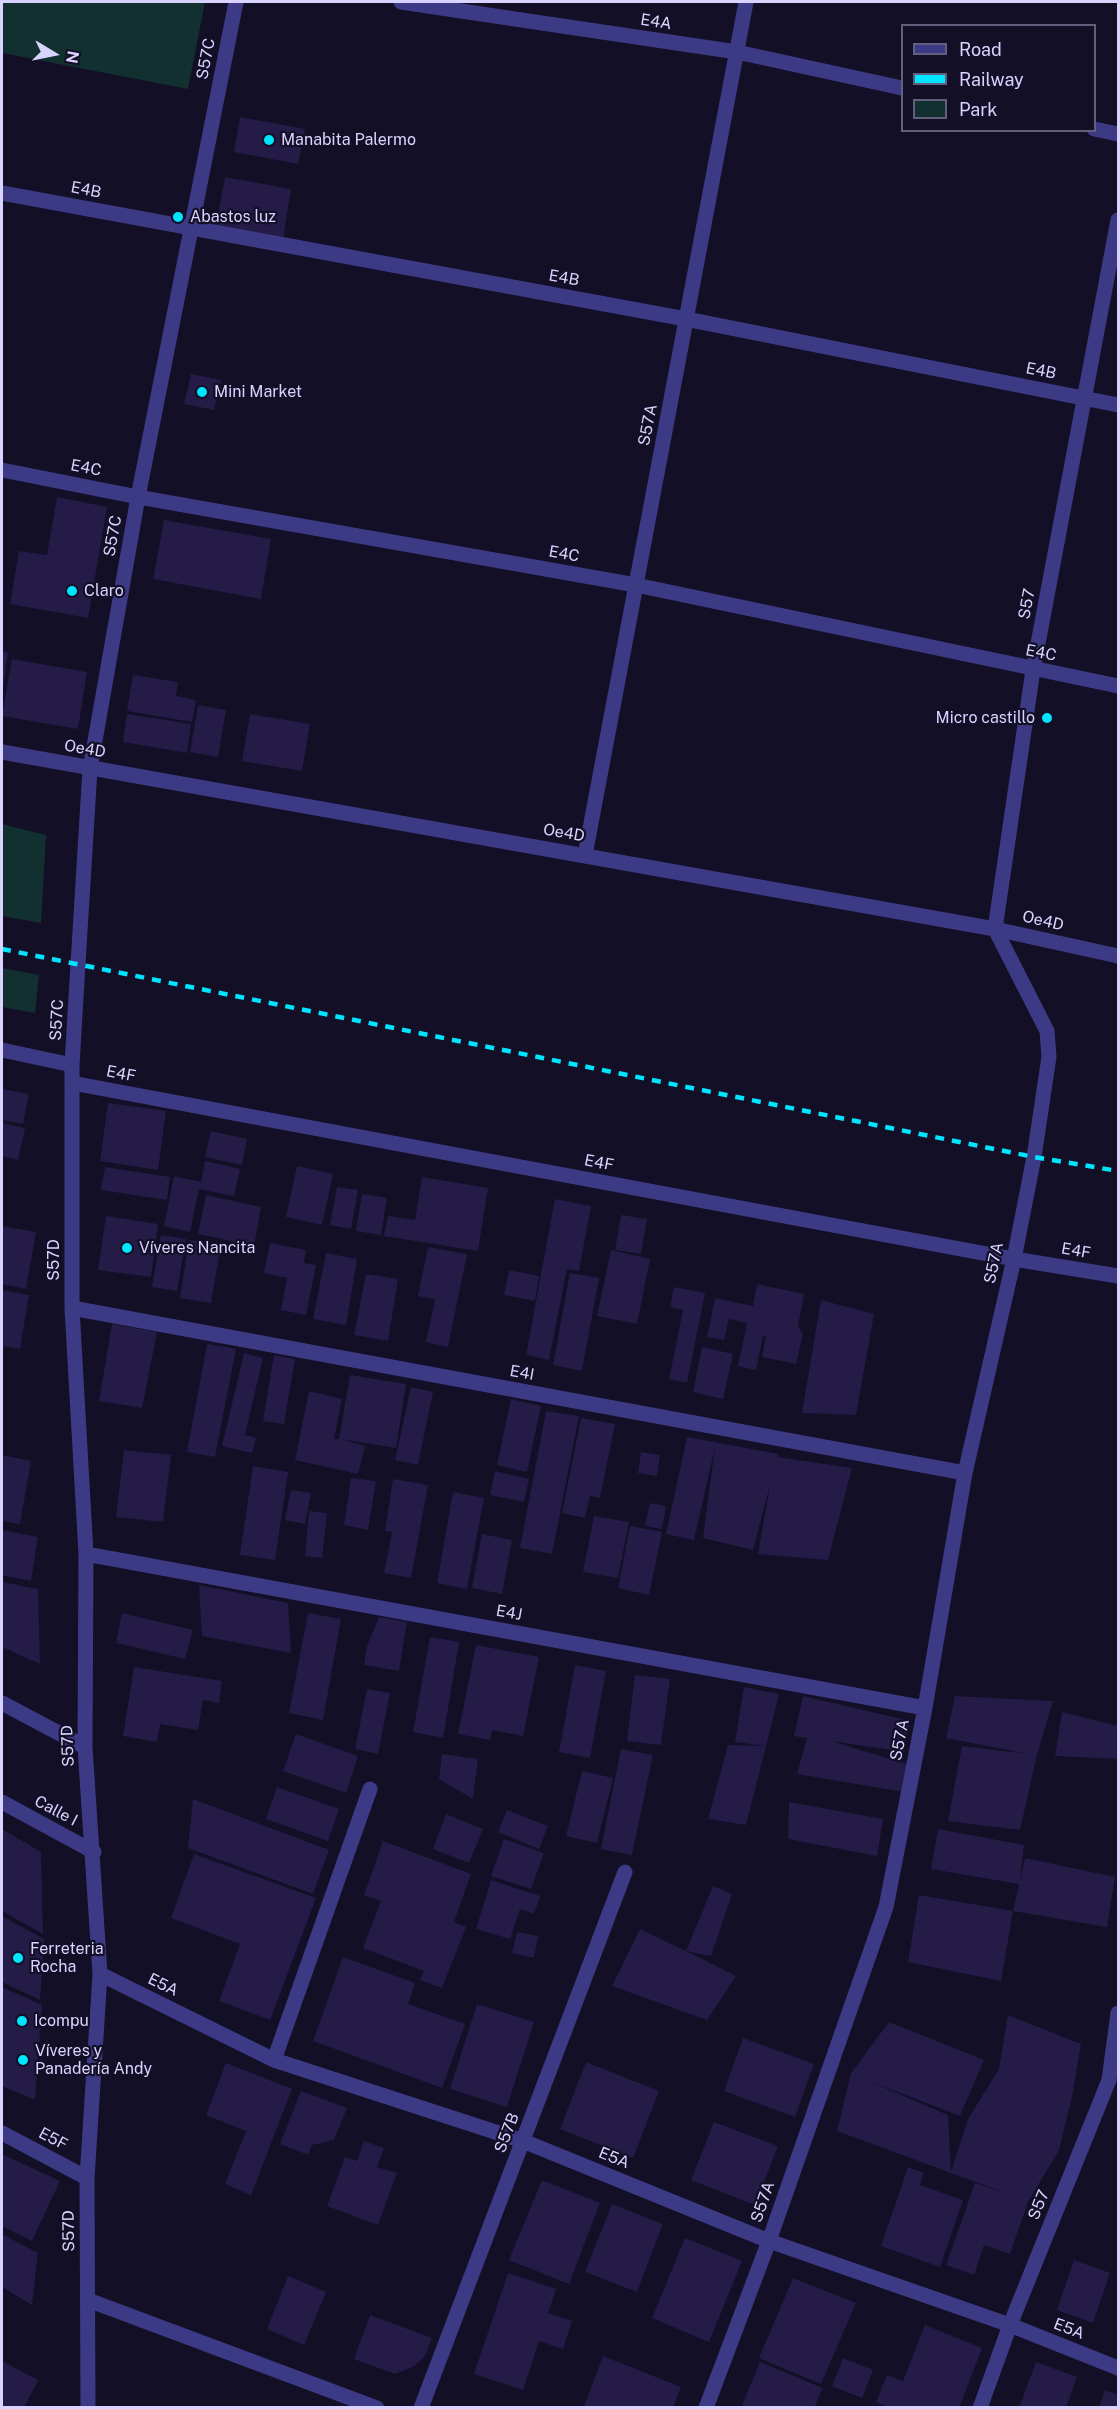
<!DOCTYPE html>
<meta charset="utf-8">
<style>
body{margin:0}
#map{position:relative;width:1120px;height:2409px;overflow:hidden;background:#130f26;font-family:"Public Sans",sans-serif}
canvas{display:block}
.frame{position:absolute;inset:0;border:3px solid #d9d4ff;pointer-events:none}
.legend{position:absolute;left:901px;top:24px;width:195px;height:108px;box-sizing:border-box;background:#130f26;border:2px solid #625e7d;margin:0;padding:8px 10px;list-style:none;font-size:18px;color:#d9d4ff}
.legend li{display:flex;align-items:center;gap:12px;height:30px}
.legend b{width:30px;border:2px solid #625e7d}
.north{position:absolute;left:24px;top:24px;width:60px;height:60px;-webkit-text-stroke:4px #130f26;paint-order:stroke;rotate:100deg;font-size:16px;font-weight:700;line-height:24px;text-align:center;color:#d9d4ff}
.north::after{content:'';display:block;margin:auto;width:21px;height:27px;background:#d9d4ff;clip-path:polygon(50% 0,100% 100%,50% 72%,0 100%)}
</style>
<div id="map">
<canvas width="1120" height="2409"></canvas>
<div class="frame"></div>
<ul class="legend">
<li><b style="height:8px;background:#3d3a85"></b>Road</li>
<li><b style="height:8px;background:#00e5ff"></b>Railway</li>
<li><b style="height:16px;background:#12302f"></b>Park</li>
</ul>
<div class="north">N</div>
</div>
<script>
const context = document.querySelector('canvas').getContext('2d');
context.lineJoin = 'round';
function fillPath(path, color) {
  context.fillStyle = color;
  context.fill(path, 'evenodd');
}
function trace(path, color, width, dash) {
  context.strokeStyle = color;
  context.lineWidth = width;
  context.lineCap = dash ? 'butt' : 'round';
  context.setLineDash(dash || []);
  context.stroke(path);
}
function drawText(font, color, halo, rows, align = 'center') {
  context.font = font + ' "Public Sans",sans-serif';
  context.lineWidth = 4.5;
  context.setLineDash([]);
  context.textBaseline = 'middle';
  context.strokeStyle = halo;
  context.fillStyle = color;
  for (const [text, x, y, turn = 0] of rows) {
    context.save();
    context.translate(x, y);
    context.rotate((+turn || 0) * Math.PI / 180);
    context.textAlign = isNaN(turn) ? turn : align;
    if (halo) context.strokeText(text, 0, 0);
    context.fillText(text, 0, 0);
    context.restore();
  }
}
fillPath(new Path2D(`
 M2,2H205L188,89L2,53Z
 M2,824L46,835L41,923L2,916Z
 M2,968L39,975L35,1013L2,1007Z`), '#12302f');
fillPath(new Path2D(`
 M240,117L305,129L298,164L234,152Z
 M225,177L291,189L283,239L216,227Z
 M191,374L221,380L214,410L184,404Z
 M57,497L107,507L88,618L10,604L19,551L47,555Z
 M164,520L271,539L261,599L153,579Z
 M2,651L8,653L3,687H2Z
 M12,659L87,672L78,729L2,716Z
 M133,675L178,682L176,696L196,700L192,722L127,711Z
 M198,705L226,710L218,757L190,752Z
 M127,714L191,724L187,753L123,742Z
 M250,714L310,724L302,771L242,761Z
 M2,1089L29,1094L23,1124L2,1120Z
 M108,1103L166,1111L158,1170L100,1161Z
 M2,1123L25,1128L18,1160L2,1156Z
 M211,1131L247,1139L242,1165L205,1157Z
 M205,1161L240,1169L234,1196L199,1189L190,1232L164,1226L174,1176L201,1182Z
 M297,1166L333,1174L322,1225L286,1217Z
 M105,1167L170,1177L167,1200L101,1190Z
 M422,1177L488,1188L478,1251L384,1236L388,1216L415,1220Z
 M337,1187L358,1190L351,1229L330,1225Z
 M362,1194L387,1198L381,1235L356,1231Z
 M206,1195L261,1207L254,1246L198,1234Z
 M555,1199L591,1206L579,1271L567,1269L549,1360L526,1355Z
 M621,1215L647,1219L641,1254L615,1250Z
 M106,1216L158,1224L151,1277L98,1270Z
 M2,1226L36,1232L26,1289L2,1284Z
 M161,1235L186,1239L177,1291L152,1287Z
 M189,1240L221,1245L211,1303L180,1298Z
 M270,1243L306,1250L304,1263L316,1265L306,1315L281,1310L287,1278L264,1273Z
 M428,1247L467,1254L448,1347L426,1342L435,1299L418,1296Z
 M611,1250L650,1259L637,1324L597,1316Z
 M326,1253L357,1259L346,1325L313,1319Z
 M509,1270L539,1276L535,1301L504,1295Z
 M570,1273L599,1278L582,1371L553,1365Z
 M366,1274L398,1279L388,1341L354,1335Z
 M757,1284L804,1294L798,1326L803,1334L796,1364L762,1357L766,1336H763L756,1370L738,1366L747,1323L729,1319L724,1340L707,1337L715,1298L753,1306Z
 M674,1287L705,1293L687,1383L669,1379L683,1310L670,1307Z
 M2,1290L29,1295L20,1349L2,1346Z
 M821,1300L874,1314L856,1415L802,1413Z
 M112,1324L157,1332L142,1408L99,1401Z
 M207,1344L236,1349L215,1457L187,1452Z
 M702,1347L733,1354L723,1399L693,1392Z
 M244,1353L263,1358L245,1435L256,1438L252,1453L222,1446Z
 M274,1355L295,1359L284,1424L263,1421Z
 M350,1375L406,1384L396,1448L341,1439L365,1446L358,1474L295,1460L309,1391L342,1399L334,1439H339Z
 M411,1387L433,1392L418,1465L395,1460Z
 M511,1399L541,1406L527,1472L497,1465Z
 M546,1411L579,1416L552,1554L520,1548Z
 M581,1418L615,1424L600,1498L590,1496L585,1518L562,1513Z
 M687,1437L778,1454V1457L852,1468L828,1560L758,1554L770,1485L753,1550L703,1538L715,1447L694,1540L666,1534Z
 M124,1450L171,1455L163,1522L116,1517Z
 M641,1452L660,1455L657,1476L638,1473Z
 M2,1455L31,1461L20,1524L2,1521Z
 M253,1466L288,1472L275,1560L240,1555Z
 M495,1471L529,1479L524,1502L490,1495Z
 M351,1478L376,1481L368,1530L344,1525Z
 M393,1479L428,1485L411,1578L384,1573L392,1532L385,1531Z
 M291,1490L311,1493L305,1524L285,1520Z
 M453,1492L484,1498L467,1589L437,1583Z
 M650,1503L666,1506L662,1529L645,1526Z
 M309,1511L327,1513L322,1558L305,1556Z
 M594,1516L629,1522L618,1578L583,1572Z
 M630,1526L662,1532L649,1595L618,1588Z
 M2,1530L38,1537L31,1581L2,1575Z
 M482,1534L512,1540L502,1594L472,1588Z
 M2,1582L38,1589L40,1664L2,1647Z
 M199,1585L288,1603L291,1653L202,1636Z
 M122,1613L193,1630L185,1659L116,1643Z
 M308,1613L341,1619L323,1720L289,1713Z
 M379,1617L407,1622L399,1671L364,1665L367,1646Z
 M430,1637L459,1642L443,1738L413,1732Z
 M476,1645L539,1657L523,1736L492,1730L490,1740L458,1734Z
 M575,1665L606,1671L590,1758L559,1752Z
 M134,1667L222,1681L219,1703L203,1700L198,1730L160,1724L157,1742L123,1736Z
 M635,1675L670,1679L661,1745L627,1741Z
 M744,1687L779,1694L766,1746L746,1825L708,1819L728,1745L766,1746L735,1742Z
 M367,1689L390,1693L378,1754L355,1749Z
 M803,1696L910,1721L904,1752L831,1741L913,1766L904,1792L797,1774L807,1738L794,1736Z
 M955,1696L1053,1701L1037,1755L1020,1830L948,1821L962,1746L1029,1754L946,1738Z
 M1062,1712L1118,1726V1759L1055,1756Z
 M296,1734L358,1756L346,1793L283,1771Z
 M621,1749L653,1755L632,1855L601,1849Z
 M442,1754L478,1759L473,1799L439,1779Z
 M582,1771L613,1778L597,1843L566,1836Z
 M277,1787L339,1809L328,1841L266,1819Z
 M193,1799L329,1850L313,1894L188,1848Z
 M789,1802L883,1819L877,1856L788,1839Z
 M507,1810L548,1826L539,1849L498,1832Z
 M446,1814L483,1829L469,1863L433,1849Z
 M2,1829L41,1852L43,1934L2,1911Z
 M938,1829L1024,1845L1020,1881L1025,1858L1115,1877L1107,1927L1013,1911L1019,1884L931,1869Z
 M504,1839L544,1853L531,1889L491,1876Z
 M383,1841L471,1874L454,1922L466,1927L442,1988L420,1980L424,1971L363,1948L381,1901L364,1895Z
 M194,1854L316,1898L270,2020L219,2001L240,1944L171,1918Z
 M491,1880L540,1896L534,1914L520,1909L510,1939L476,1929Z
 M713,1886L732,1894L711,1956L686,1951L736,1976L707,2020L612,1986L640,1929L686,1951Z
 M919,1895L1013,1911L1001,1981L908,1962Z
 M2,1916L44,1939L40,2000L2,1982Z
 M517,1932L538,1936L534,1958L512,1953Z
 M343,1957L415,1983L408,2004L465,2024L442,2088L313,2041Z
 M2,1987L42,2005L35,2100L2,2086Z
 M477,2004L534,2022L507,2107L450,2089Z
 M1008,2015L1081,2044L1072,2097L1059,2150L1028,2202L1010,2254L984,2245L974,2275L946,2265L975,2183L1008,2194L837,2131L851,2073L889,2022L984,2060L960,2116L869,2081L948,2115L951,2172L968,2119L999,2069Z
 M743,2038L814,2064L795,2117L724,2091Z
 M586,2062L659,2091L633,2158L560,2129Z
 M226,2063L292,2089L251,2195L225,2184L246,2131L206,2115Z
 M301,2091L347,2108L334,2140L312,2145L308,2155L280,2144Z
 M714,2122L778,2146L755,2205L691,2180Z
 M364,2141L384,2148L377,2167L397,2173L378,2225L327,2206L345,2157L357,2161Z
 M2,2154L60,2181L32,2241L2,2226Z
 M908,2167L924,2173L920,2185L963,2200L940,2267L881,2246Z
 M542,2180L600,2203L569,2284L509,2260Z
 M612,2204L663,2224L637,2292L585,2272Z
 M4,2235L38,2253L32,2305L2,2287V2239Z
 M685,2238L742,2261L709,2342L652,2318Z
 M1074,2260L1110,2273L1093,2323L1057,2310Z
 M508,2273L556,2289L548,2313L572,2321L563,2349L539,2341L523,2390L474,2374Z
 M288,2276L326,2292L304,2345L267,2329Z
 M793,2278L856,2303L821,2384L759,2358Z
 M370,2315L432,2338L424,2358L414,2366L395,2374L354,2359Z
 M925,2325L982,2348L959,2408H889L876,2402L887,2375L903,2381Z
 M603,2356L681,2387L673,2408L584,2406Z
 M843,2358L873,2370L862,2398L832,2386Z
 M2,2361L38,2380L24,2408H2Z
 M760,2362L823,2388L814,2408H747L742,2405Z
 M1036,2362L1077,2377L1066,2408H1019Z
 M1105,2390L1118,2395V2408H1099Z`), '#241b47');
trace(new Path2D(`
 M401,2L737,52L902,88
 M1094,129L1118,134
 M2,193L686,319L1118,405
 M2,470L138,497L636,585L1118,686
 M2,752L995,929L1118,956
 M585,855L746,2
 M2,1050L72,1065
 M72,1083L1014,1259L1118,1276
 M72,1308L965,1473
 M86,1554L925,1708
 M2,1703L85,1747
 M2,1802L94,1852
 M100,1974L274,2060L523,2141L769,2241L1010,2325L1118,2368
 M274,2060L370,1789
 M2,2133L87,2178
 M88,2300L377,2408
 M88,2408L87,2178L100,1974L85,1747L86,1554L72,1308V1065L78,964L90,769L138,497L236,2
 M421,2408L625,1872
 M706,2408L769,2241L886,1907L925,1708L965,1473L1014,1259L1034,1157L1049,1057L1047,1031L995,929L1033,670L1118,220
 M980,2408L1010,2325L1109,2080L1118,2013`), '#3d3a85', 15);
trace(new Path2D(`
 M2,949L1034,1157L1118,1171`), '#00e5ff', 4.5, [9, 8]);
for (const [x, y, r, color] of [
 [269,140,6,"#00e5ff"],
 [178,217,6,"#00e5ff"],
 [202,392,6,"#00e5ff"],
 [72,591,6,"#00e5ff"],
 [1047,718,6,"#00e5ff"],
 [127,1248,6,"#00e5ff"],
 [18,1958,6,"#00e5ff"],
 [22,2021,6,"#00e5ff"],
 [23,2060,6,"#00e5ff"]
]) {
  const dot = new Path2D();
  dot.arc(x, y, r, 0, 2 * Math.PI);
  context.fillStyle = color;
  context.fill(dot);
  trace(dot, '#130f26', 2);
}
drawText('16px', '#d9d4ff', '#130f26', [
 ["E4A",656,22,9],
 ["S57C",206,59,-79],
 ["E4B",86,190,11],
 ["E4B",564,278,10],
 ["E4B",1041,371,11],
 ["S57A",648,425,-79],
 ["E4C",86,468,11],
 ["S57C",113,536,-80],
 ["E4C",564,554,10],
 ["S57",1027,604,-79],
 ["E4C",1041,653,11],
 ["Oe4D",85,749,10],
 ["Oe4D",564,833,10],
 ["Oe4D",1043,921,13],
 ["S57C",57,1020,-87],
 ["E4F",121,1074,11],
 ["E4F",599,1163,11],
 ["E4F",1076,1251,10],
 ["S57D",54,1260,-90],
 ["S57A",994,1263,-78],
 ["E4I",522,1373,10],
 ["E4J",509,1613,10],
 ["S57A",900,1740,-79],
 ["S57D",68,1746,-92],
 ["Calle I",56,1811,28],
 ["E5A",163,1985,26],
 ["S57B",507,2133,-69],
 ["E5F",53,2139,28],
 ["E5A",614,2158,22],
 ["S57A",763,2202,-71],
 ["S57",1039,2205,-68],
 ["S57D",69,2231,-91],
 ["E5A",1069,2329,21]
]);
drawText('16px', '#d9d4ff', '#130f26', [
 ["Manabita Palermo",281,140],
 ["Abastos luz",190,217],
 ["Mini Market",214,392],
 ["Claro",84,591],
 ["Micro castillo",1035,718,"right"],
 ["Víveres Nancita",139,1248],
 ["Ferreteria",30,1949],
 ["Rocha",30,1967],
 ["Icompu",34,2021],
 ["Víveres y",35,2051],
 ["Panadería Andy",35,2069]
], 'left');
</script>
